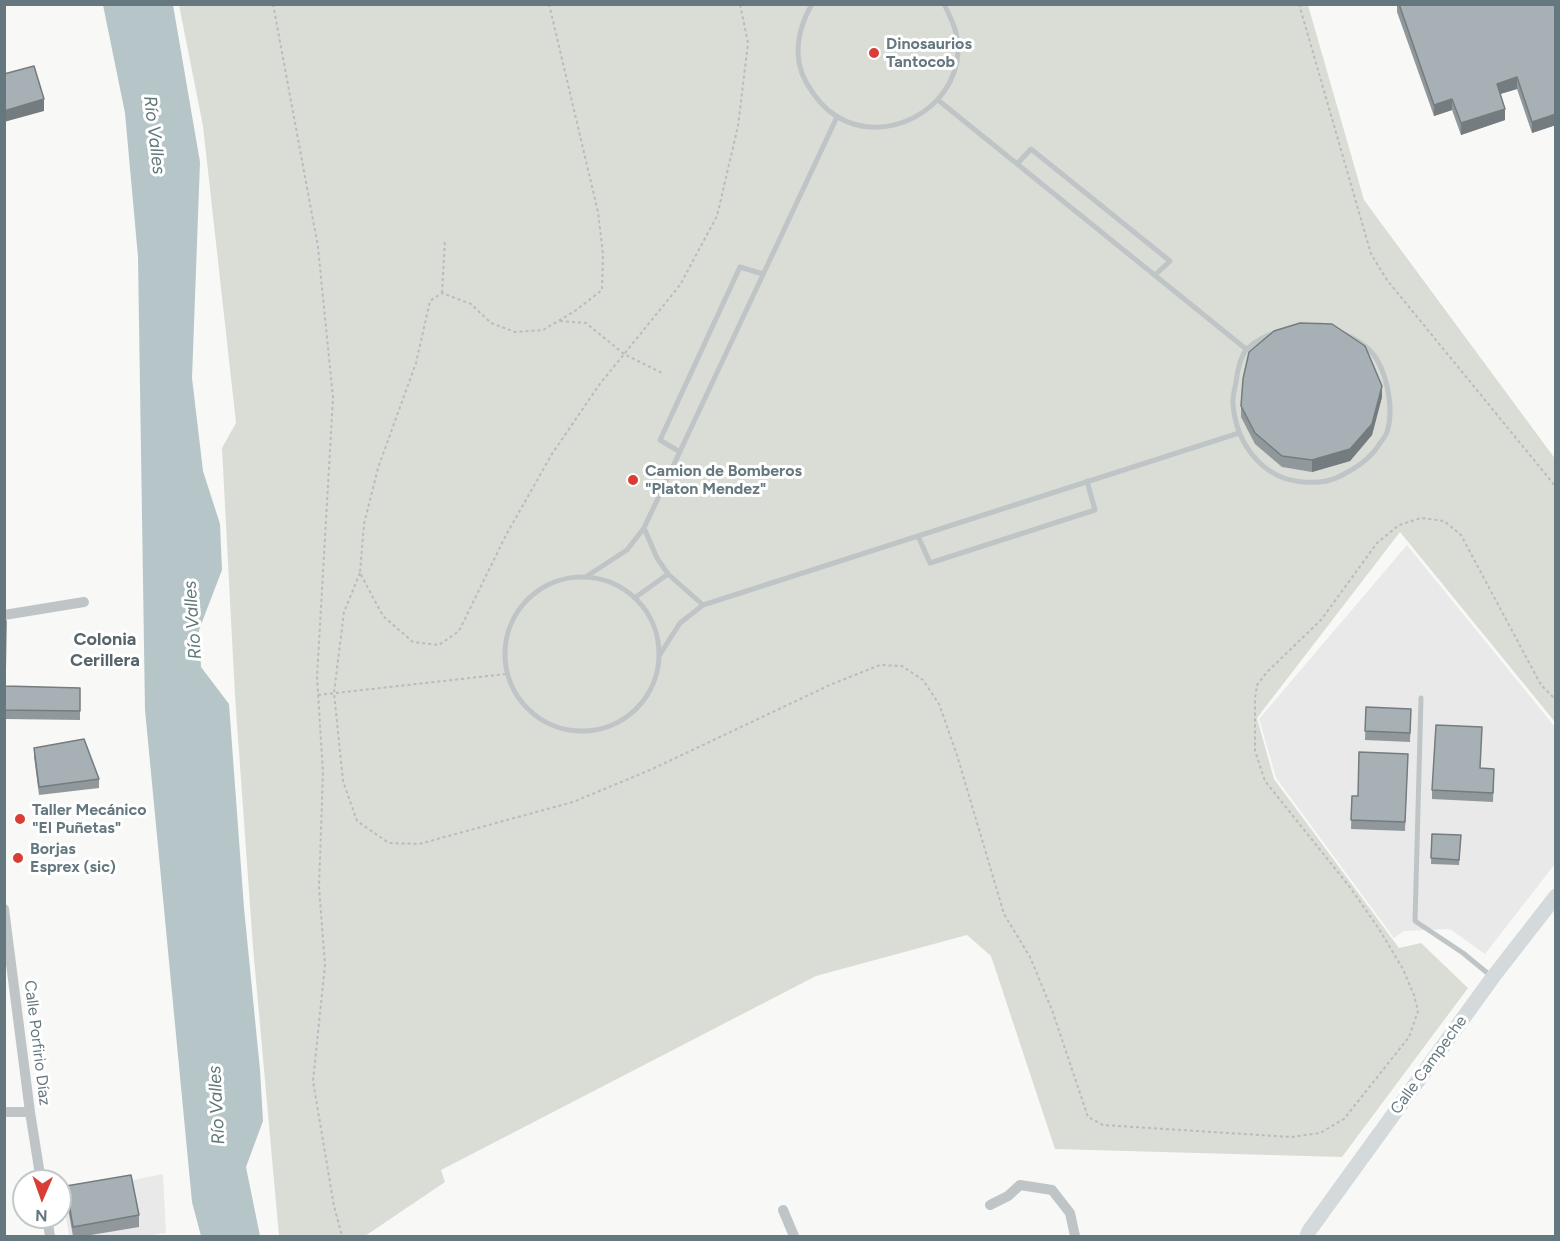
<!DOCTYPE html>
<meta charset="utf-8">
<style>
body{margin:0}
#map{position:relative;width:1560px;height:1241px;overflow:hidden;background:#f8f8f6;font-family:Figtree,sans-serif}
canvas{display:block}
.frame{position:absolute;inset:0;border:6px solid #65787f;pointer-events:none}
.north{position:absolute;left:12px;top:1169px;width:60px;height:60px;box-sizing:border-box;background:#fff;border:2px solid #c1c9cc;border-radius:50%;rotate:182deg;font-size:16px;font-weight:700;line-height:24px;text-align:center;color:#65787f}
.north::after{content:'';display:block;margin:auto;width:21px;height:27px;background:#d93d35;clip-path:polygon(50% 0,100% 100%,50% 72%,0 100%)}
</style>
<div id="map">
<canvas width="1560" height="1241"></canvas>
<div class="frame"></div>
<div class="north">N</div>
</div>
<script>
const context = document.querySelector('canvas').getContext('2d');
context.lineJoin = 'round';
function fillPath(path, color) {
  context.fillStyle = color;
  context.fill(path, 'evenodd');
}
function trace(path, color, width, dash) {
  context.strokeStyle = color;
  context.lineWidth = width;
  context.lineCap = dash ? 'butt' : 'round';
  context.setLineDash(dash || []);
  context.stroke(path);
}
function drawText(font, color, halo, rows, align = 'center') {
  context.font = font + ' Figtree,sans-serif';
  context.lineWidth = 6;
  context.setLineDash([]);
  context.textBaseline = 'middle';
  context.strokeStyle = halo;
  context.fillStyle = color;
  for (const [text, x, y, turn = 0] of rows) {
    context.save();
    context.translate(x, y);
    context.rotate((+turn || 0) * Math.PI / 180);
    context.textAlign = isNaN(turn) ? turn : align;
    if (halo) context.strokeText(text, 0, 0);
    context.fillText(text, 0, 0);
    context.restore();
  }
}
fillPath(new Path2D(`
 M1407,545L1555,727V864L1485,954L1450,929L1404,931L1394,938L1276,778L1259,719Z
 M163,1174L166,1233L145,1236H69L62,1194Z`), '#e9e9e9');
fillPath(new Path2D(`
 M179,5H1308L1364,200L1556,460L1555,722L1400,532L1257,718L1274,779L1399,948L1421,943L1468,988L1342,1157L1055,1149L991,956L967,935L816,976L441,1170L445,1182L365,1236H279L253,947L235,696L222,448L236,423L203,126Z`), '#d9ddd5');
fillPath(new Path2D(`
 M103,5H173L200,162L192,378L203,471L220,524L222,570L199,630L201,667L229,704L244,908L260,1070L263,1121L246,1167L260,1236H201L192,1202L145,710L138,257L125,113Z`), '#b6c5c7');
trace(new Path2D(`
 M273,4L318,247L333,398L317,677L323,773L319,887L325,965L313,1081L334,1206L342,1236
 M549,4L598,212L603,254L602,290L575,311L543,330L515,332L491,323L471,304L442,293L430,301L416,363L378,468L364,524L360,573L383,616L413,642L439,645L459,631L506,535L552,454L599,385L680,285L717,216L738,126L748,43L740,4
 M1299,4L1371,254L1387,280L1556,487
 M442,293L445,239
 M560,321L586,323L624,354L664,374
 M360,573L344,612L334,693L343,781L357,821L389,843L419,844L573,802L650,770L832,684L880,665L902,666L923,680L939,704L957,755L1004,914L1030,957L1052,1010L1088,1117L1103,1125L1291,1137L1320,1133L1344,1119L1409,1037L1418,1011L1414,995L1403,969L1379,929L1349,886L1265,781L1255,751V699L1257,685L1267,672L1321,620L1377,543L1399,525L1421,518L1444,521L1461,535L1541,685L1556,700
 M318,695L506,674`), '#b8bcbe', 2, [3, 3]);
trace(new Path2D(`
 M812,4C798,28 792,57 806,82C814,96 823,108 836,116C885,147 955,110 958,52C959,35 952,20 944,4
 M938,100L1246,349
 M1017,164L1031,149L1170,261L1155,275
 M1321,325C1337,331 1353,336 1366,347C1386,363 1395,407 1387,432C1386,436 1382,440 1380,443C1372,457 1359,466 1346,473C1331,482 1320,483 1303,482C1262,479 1236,443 1233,404C1232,397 1235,389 1236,382C1237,372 1241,354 1248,348C1268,330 1295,328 1321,325Z
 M680,452L660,440L740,267L763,274
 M644,528L657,558L668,574L703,605
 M918,536L930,563L1095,510L1087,481
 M587,576L627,550L644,528L837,117
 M505 654a77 77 0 1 1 154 0a77 77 0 1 1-154 0Z
 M636,597L668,574
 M659,656L680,623L703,605L1239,433
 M1421,698L1415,921L1463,953L1491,976`), '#bfc5c7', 5);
trace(new Path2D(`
 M4,615L84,602
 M4,909L30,1112L41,1181
 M4,1112H30
 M990,1205L1008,1196L1020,1185L1052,1190L1070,1213L1075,1236
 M783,1210L794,1236
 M47,1217L50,1236`), '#bfc5c7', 10);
trace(new Path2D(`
 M1307,1236L1309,1231L1493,977L1556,896`), '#d4d9db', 15);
fillPath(new Path2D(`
 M1397,4H1556V125L1532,133L1517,89L1500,94L1505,120L1461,135L1452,110L1434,116L1397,12Z
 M1382,397L1372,435L1350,461L1312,472L1282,467L1255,444L1241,417V406Z
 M4,621L5,686L80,688V720L4,719Z
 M1366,707L1411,718L1410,742L1365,740Z
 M34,748L99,779V788L39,795L34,757Z
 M1408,754L1405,831L1351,829L1352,796H1358Z
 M1481,768L1494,769L1493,802L1432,799V790Z
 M1432,834L1461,835L1459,865L1431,864Z
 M66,1186L139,1215V1227L85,1236H73L66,1198Z`), '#90989c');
fillPath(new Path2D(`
 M1517,77V89L1497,95V84Z
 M44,99V111L4,122V111Z
 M1452,99V110L1434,116V105Z
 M1505,109V120L1461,135V123Z
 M1556,114V125L1532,133V122Z
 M1382,386V397L1372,435L1350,461L1312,472V460Z`), '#757c7f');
const building = new Path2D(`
 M1399,4H1556V114L1532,122L1517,77L1497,84L1505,109L1461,123L1452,99L1434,105Z
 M34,66L44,99L4,111V74Z
 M1300,323L1332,324L1365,346L1382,386L1372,424L1350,449L1312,460L1282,456L1255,433L1241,406L1243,379L1249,352L1274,331Z
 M4,621H6L5,686L80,688V711L4,710Z
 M1366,707L1411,709L1410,733L1365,731Z
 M1436,725L1482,727L1480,768L1494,769L1493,793L1432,790Z
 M84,739L99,779L39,787L34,748Z
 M1359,752L1408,754L1405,822L1351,820L1352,796H1358Z
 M1432,834L1461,835L1459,860L1431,858Z
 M131,1175L139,1215L73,1227L66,1186Z`);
fillPath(building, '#a7b1b5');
trace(building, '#757c7f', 1.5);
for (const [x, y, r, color] of [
 [874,53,6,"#d93d35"],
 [633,480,6,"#d93d35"],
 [20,819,6,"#d93d35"],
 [18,858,6,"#d93d35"]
]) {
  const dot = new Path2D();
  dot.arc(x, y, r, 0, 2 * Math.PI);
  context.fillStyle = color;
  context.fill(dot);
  trace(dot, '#fff', 2);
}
drawText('bold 16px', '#65787f', '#fff', [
 ["Dinosaurios",886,44],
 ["Tantocob",886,62],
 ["Camion de Bomberos",645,471],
 ["\"Platon Mendez\"",645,489],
 ["Taller Mecánico",32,810],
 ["\"El Puñetas\"",32,828],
 ["Borjas",30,849],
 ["Esprex (sic)",30,867]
], 'left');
drawText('16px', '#65787f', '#fff', [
 ["Calle Porfirio Díaz",37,1043,83],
 ["Calle Campeche",1429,1065,-54]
]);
drawText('italic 18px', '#607779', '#fff', [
 ["Río Valles",154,135,83],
 ["Río Valles",193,620,-94],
 ["Río Valles",217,1105,-93]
]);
drawText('bold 18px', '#56656a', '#fff', [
 ["Colonia",105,640],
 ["Cerillera",105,661]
]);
</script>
